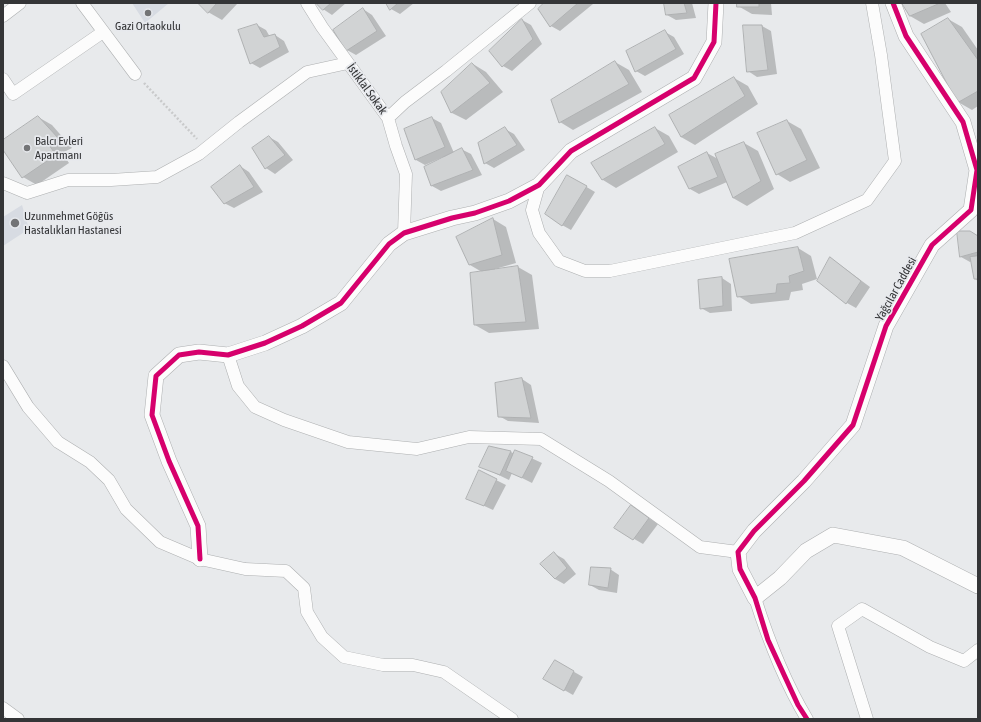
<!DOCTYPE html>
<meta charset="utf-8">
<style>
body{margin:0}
#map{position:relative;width:981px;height:722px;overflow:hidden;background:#e8eaec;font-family:"Asap Condensed",sans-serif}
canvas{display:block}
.frame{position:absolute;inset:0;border:4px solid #343537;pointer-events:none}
</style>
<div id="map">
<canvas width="981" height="722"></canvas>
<div class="frame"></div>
</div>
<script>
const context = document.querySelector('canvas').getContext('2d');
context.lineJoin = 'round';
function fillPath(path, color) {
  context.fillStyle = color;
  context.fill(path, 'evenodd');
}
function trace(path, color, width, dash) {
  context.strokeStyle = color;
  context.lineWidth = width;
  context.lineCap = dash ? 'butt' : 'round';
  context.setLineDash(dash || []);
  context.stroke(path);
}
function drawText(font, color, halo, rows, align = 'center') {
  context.font = font + ' "Asap Condensed",sans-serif';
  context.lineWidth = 3.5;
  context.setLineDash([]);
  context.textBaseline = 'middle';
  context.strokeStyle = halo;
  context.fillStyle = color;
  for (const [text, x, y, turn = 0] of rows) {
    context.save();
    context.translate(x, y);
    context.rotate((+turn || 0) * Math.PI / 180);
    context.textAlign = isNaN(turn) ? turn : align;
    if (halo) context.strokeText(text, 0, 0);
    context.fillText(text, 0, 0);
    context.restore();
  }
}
fillPath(new Path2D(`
 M132,3H169L145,23Z
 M22,205L29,229L3,246V217Z`), '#d7dbe2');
fillPath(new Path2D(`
 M200,3H238L222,20L208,12Z
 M318,3H346L332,15L323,9Z
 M387,3H414L400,14L391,9Z
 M546,3H592L593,4L560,31L551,26Z
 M665,3H692L696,18L676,20L667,15Z
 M738,3H771L772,15L752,14L738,6Z
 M903,3H945L951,12L924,24L910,16Z
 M363,9L372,15L386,36L356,55L347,50Z
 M948,19L962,27L978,50V106L972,110L958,102Z
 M522,20L531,25L542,44L512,71L503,66Z
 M257,25L266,30L270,37L275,35L284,41L289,52L260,68L251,63Z
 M762,26L771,31L777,74L757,77L748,71Z
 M665,32L674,37L684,54L645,76L636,71Z
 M615,62L629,70L642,92L573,130L560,122Z
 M473,64L486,72L503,92L466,120L452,113L442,92Z
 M734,78L748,86L758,104L695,145L681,137Z
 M38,117L52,125L72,148L62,153L69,163L37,185L23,177L3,148V141Z
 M432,118L441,123L454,153L461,149L471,154L482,175L441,191L432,186L444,158L443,157L425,165L416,160Z
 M787,121L801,129L820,168L790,182L777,174Z
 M655,128L669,136L678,152L616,188L603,180L592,163Z
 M505,129L514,134L525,150L494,168L485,163Z
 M269,137L278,142L293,160L275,174L266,168Z
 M744,143L758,151L774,189L747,206L733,198L727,182L699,194L690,189L707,153L718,159Z
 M240,166L249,172L263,192L234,208L224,203Z
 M568,176L595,192L571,230L562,225Z
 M493,219L506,227L516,263L495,269V270L518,267L532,275L539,329L489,333L475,325L482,272L470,265Z
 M978,237V281L975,279L972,261L970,262L961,257Z
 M798,248L811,256L817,279L802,284L803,290L791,292L789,300L751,304L738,296Z
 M830,258L839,264L870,287L856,308L847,303L818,281Z
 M722,278L731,284L732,311L710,313L701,308Z
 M522,379L531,385L539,423L508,421L499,416Z
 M489,447L511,452L515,454L516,451L542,463L532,483L512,473L509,480L480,466Z
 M480,472L506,485L493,510L467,498Z
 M631,506L658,524L643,544L615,528Z
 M555,554L564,559L576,574L564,584L555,579Z
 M610,569L619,575L617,593L599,590L590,585Z
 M555,661L583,677L573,695L545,679Z`), '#0003');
const building = new Path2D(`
 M198,3H217L208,13Z
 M316,3H331L323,10Z
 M386,3H398L390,10Z
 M544,3H578L550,27L538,9Z
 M664,3H684L687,13L666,15Z
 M737,3H759V7H737Z
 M902,3H937L938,4L910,16Z
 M363,8L377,31L346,51L333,30Z
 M948,18L978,60V91L957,103L921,34Z
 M522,19L533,39L502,67L489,51Z
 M257,24L264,37L275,34L280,47L250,64L238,30Z
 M743,25H762L768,70L747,72Z
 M665,30L676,49L635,72L626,51Z
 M615,61L629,84L559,123L551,100Z
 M472,63L490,83L451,113L441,92Z
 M734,77L745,96L681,137L669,115Z
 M38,116L59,139L49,145L56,155L22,178L3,150V140Z
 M432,117L445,147L415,160L404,129Z
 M787,120L807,160L776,175L757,133Z
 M505,127L517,145L484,164L478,143Z
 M655,127L665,144L602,180L591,163Z
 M269,136L285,155L265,169L252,148Z
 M744,142L761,181L733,198L715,154Z
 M462,148L473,170L431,186L424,167Z
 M707,152L718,177L689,189L678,167Z
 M240,165L254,187L224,204L211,187Z
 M567,175L587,186L562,226L545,214Z
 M493,218L502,255L469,265L456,237Z
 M957,231H970L978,236V252L960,257Z
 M798,247L804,271L789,276L790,283L777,284L776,293L737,297L729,259Z
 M978,256V279H974L970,257Z
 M830,257L861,281L846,304L817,281Z
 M518,266L526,322L474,325L470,273Z
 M722,277L723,306L700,309L698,280Z
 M522,378L531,418L498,417L495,383Z
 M489,446L511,451L500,475L479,467Z
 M515,450L533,457L522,478L506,471Z
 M479,470L497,479L484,506L466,499Z
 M631,505L649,518L633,540L614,528Z
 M554,552L567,568L555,579L540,564Z
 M591,567L611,568L608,588L589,585Z
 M555,660L574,671L564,691L543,679Z`);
fillPath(building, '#d1d3d4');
trace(building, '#afb1b2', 1);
const minor = new Path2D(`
 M82,3L135,74
 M307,3L322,27L388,118L396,146L406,174L404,233
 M3,16L20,3
 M3,79L13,94L103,32
 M388,118L405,102L446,71L530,3
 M3,183L27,193L68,180H111L157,177L199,154L239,122L307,72L348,63
 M539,185L532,210L539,233L559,261L585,271H610L795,233L867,200L895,161L881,55L872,3
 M228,355L238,386L255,407L284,420L348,442L417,449L469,437L541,439L609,481L700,547L738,552
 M3,366L28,407L58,442L90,462L109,480L126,509L160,542L200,559L245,569L286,571L304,588L307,612L322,637L344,657L383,665H413L444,672L512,719
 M755,598C768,639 784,681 807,719
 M3,708L18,719
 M867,719L838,626L862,609L930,647L964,661L978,650`);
const tertiary = new Path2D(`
 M893,3L906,36L963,122L977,170L971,210L932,245L886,326L853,425L804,481L754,531L738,552L740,569L755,598L780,578L806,551L833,535L903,548L978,586
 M200,559L198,526L169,461L152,415L156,376L179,355L199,352L228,355L265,343L302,326L341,303L389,244L404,233L452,218L475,213L509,201L539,185L571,151L694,78L714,42L716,3`);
trace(minor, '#adafb0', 13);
trace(tertiary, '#adafb0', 16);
trace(new Path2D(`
 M144,83L197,139`), '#c9cacb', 2.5, [2, 2]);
trace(minor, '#fcfcfc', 12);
trace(tertiary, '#fcfcfc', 15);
trace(new Path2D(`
 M200,559L198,526L169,461L152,415L156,376L179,355L199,352L228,355L265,343L302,326L341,303L389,244L404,233L452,218L475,213L509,201L539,185L571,151L694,78L714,42L716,3
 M807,719L798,705L768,640L755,598L740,569L738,552L754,531L804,481L853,425L886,326L932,245L971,210L977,170L963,122L906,36L893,3`), '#d6006c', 5);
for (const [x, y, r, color] of [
 [148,13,4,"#737476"],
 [27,148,4,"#737476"],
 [15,223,5,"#737476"]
]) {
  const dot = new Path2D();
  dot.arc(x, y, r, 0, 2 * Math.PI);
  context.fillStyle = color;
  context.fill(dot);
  trace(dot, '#e7e9ed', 1.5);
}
drawText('12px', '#343537', '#e7e9ed', [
 ["Gazi Ortaokulu",148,26,"center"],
 ["Balcı Evleri",35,141],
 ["Apartmanı",35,155],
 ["Uzunmehmet Göğüs",24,216],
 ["Hastalıkları Hastanesi",24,230]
], 'left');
drawText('12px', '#343537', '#e7e9ed', [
 ["İstiklal Sokak",367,89,54],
 ["Yağcılar Caddesi",896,289,-61]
]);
</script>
